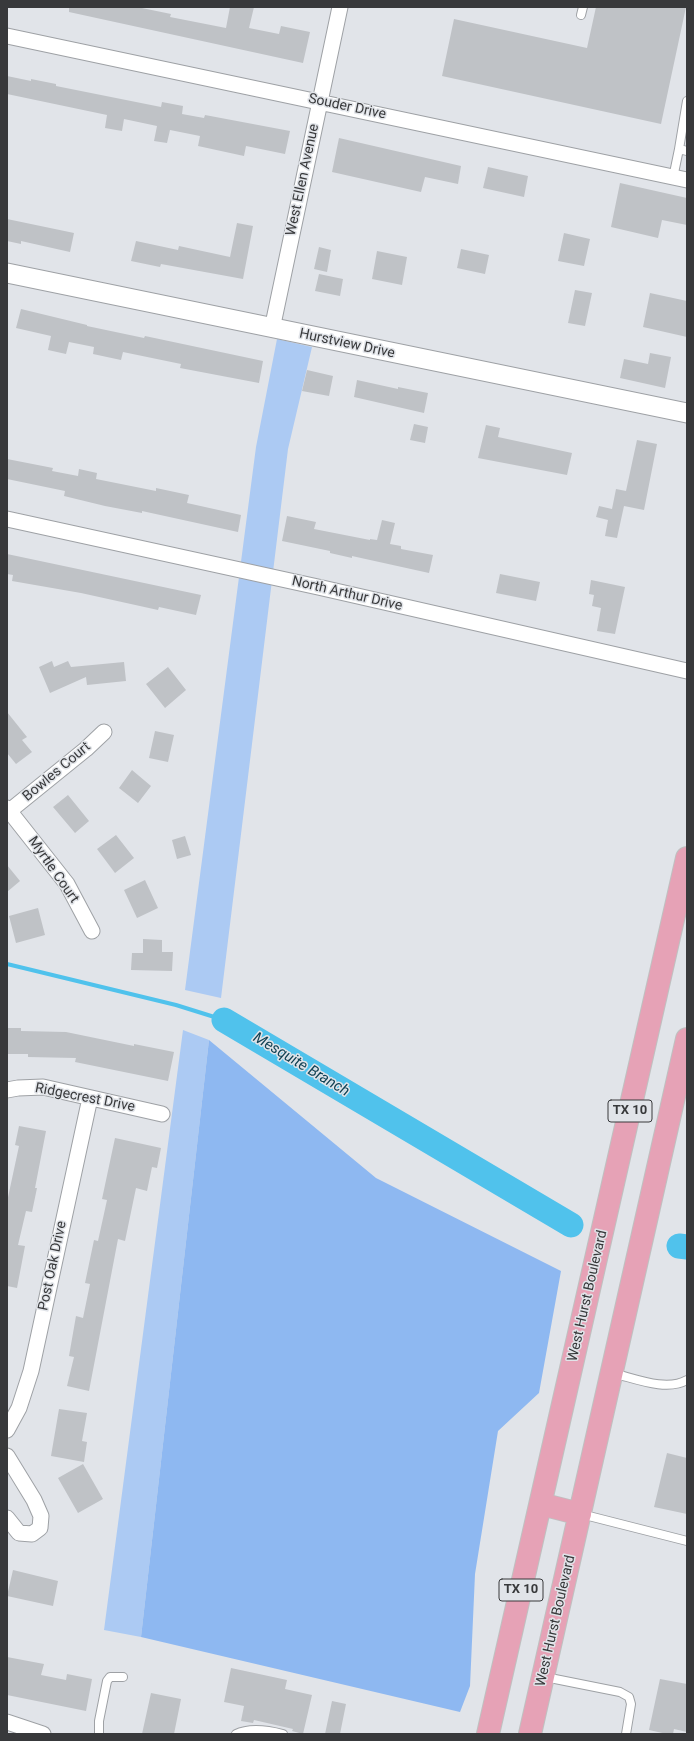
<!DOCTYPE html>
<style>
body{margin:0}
#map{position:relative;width:694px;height:1741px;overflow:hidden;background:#e1e4e9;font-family:Roboto,sans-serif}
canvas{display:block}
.frame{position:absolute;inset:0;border:8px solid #38393b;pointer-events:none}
</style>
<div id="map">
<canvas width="694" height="1741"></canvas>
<div class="frame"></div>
</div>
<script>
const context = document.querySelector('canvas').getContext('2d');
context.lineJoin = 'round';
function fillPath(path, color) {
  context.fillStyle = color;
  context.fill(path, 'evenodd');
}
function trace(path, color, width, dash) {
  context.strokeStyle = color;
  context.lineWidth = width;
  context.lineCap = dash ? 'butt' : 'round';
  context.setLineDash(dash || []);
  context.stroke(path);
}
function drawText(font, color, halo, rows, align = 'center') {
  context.font = font + ' Roboto,sans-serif';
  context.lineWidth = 3;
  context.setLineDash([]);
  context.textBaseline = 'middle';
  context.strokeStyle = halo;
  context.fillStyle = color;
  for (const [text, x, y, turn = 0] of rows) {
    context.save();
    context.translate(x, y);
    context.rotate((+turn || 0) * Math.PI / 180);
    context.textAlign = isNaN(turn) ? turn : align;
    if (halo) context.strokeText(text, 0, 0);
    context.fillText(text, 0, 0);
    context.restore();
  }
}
fillPath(new Path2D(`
 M277,339L312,347L288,449L221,998L185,990L256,447Z
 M183,1030L209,1040L141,1637L104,1630Z`), '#accaf3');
fillPath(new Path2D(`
 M209,1040L376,1178L561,1271L539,1393L498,1431L475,1574L470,1686L460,1712L141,1637Z`), '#8eb8f1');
trace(new Path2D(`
 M7,964L176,1005L224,1020`), '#50c2ec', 4);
trace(new Path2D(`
 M224,1020L571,1225
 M679,1246L687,1247`), '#50c2ec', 25);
fillPath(new Path2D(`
 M69,7H137L171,14L170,17L226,28L230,7H254L249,28L279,34L281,26L310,32L303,63L69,12Z
 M596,7H686L661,124L442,76L454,19L587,48Z
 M7,76L31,81V79L56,84V86L161,107L162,102L183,106L182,114L204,118L205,115L290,131L285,154L246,146L244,156L198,146L200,136L170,130L167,143L154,141L157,126L124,119L122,131L105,128L107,115L7,94Z
 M339,138L461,166L458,184L425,177L421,192L332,172Z
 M488,167L528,176L524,197L483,188Z
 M620,183L687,198V225L662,220L658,238L611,227Z
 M7,219L74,233L70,252L21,241V244L7,241Z
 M237,223L253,226L243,279L161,264L160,267L131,261L136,241L178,250L179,246L230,257Z
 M564,233L590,239L584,266L558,261Z
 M319,247L331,250L327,272L314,269Z
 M461,249L489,255L485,274L457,268Z
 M377,251L407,257L402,285L372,279Z
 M319,274L343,279L340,296L315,291Z
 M575,290L592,293L585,326L568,323Z
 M650,293L687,301V337L643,327Z
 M21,309L87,325V326L144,338L145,336L263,361L259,383L180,368L181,364L123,352L121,360L93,354L94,347L69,342L66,354L48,350L51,336L16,328Z
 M650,353L671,357L665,388L620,378L624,359L648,364Z
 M307,370L333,376L329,396L302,391Z
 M357,380L398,389V387L428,393L424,413L354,397Z
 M414,424L428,427L425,443L410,440Z
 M486,425L500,428L498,437L572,453L567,475L478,458Z
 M637,440L657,444L644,510L624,506L617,538L605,536L608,520L596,517L599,506L612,509L616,489L626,491Z
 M7,459L53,468L52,471L78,476L79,469L97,473L96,479L156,491V488L189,495L187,503L241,515L238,532L142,511V513L105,506L64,496L65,491L7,479Z
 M287,516L316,522L314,529L370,540V539L377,540L382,520L395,523L390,544L401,546V549L433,555L429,573L352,556V558L330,553V551L282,541Z
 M7,554L201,595L196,615L159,607L158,610L81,593L12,581L13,575L7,574Z
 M500,574L540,582L536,601L496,593Z
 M591,580L625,587L615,634L597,631L601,608L592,606L594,595L589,594Z
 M52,661L54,667L68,661L71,667L124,662L126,681L87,685L86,677L50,693L39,667Z
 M168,667L186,690L165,708L146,684Z
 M7,712L27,737L22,740L32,752L16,764L7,753Z
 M155,731L174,735L168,762L149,758Z
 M132,770L151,786L138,803L119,788Z
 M68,795L89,821L75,833L53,807Z
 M116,835L134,858L115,873L97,849Z
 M185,836L191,855L177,859L172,840Z
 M7,865L20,881L7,892Z
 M145,880L158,908L137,918L124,890Z
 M38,908L45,935L16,943L9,916Z
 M143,939L162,940V952H173L172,971L131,970L132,953H143Z
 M7,1028H21V1031L66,1032L134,1046V1044L174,1052L168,1081L75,1062L76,1058L28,1057V1054H7Z
 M19,1126L46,1131L35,1188H37L32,1212L26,1211L18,1245L25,1246L17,1288L7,1286V1202L19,1146L15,1145Z
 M115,1138L161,1148L157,1168L152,1167L147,1191L136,1188L125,1241L118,1239L89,1391L67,1386L74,1357L69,1356L76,1316L83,1318L90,1284L85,1283L94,1240L98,1241L107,1200L102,1199Z
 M59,1409L87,1413L82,1441L87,1442L84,1462L51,1456Z
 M667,1453L687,1458V1514L654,1507Z
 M83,1464L103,1499L78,1513L58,1478Z
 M13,1570L58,1581L53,1606L7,1596Z
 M7,1657L44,1664L41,1675L66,1680L67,1674L92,1679L86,1711L7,1695Z
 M231,1668L287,1680L285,1689L312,1695L303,1734L292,1731L293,1729L254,1720L253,1723L241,1721L244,1706L224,1702Z
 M660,1679L687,1684V1732L674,1729L673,1734H667L649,1730Z
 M151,1693L181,1699L174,1734H142Z
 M332,1701L346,1704L340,1734H325Z`), '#bfc2c6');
const service = new Path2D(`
 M581,15L583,7
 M687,101L679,149L687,151
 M673,178L679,149
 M612,1373C634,1378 666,1392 687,1380
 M581,1514L687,1541
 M545,1677L620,1692L629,1697L631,1704L626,1734
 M99,1734V1721L107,1681L110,1677H123
 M236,1734C250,1727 268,1730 283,1734`);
const minor = new Path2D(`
 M7,36L687,180
 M272,329L340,7
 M7,519L318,587L687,671
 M7,808L67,884L92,931
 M7,813L86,749L104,732
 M7,1090L18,1088L43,1087L162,1114
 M7,1430L19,1408L31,1371L90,1098
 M7,1456L34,1500L41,1516L40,1528L32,1534L19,1533L7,1518
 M7,1722L43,1734`);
const tertiary = new Path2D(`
 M7,273L687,413`);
const primary = new Path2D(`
 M541,1504L580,1514
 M488,1734L687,858
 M530,1734L687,1039`);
trace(service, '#9ea1a5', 10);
trace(minor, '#9ea1a5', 17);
trace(tertiary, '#9ea1a5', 21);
trace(primary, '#bfc0c0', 24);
trace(service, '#fff', 8);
trace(minor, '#fff', 15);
trace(tertiary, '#fff', 19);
trace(primary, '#e6a2b6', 22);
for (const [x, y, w] of [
 [630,1111,44],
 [521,1590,44]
]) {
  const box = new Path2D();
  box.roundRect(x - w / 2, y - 11, w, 22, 3);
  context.fillStyle = '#e1e4e9';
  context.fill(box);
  trace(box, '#38393b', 1);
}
drawText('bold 13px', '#38393b', null, [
 ["TX 10",630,1111],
 ["TX 10",521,1590]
]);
drawText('14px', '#38393b', '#e1e4e9', [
 ["Souder Drive",347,107,12],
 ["West Ellen Avenue",303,180,-78],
 ["Hurstview Drive",347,344,12],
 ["North Arthur Drive",347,594,13],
 ["Bowles Court",57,772,-40],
 ["Myrtle Court",53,870,55],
 ["Ridgecrest Drive",85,1098,11],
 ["Post Oak Drive",53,1266,-78],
 ["West Hurst Boulevard",588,1296,-77],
 ["West Hurst Boulevard",556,1621,-77]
]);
drawText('italic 15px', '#124355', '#e1e4e9', [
 ["Mesquite Branch",301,1065,31]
]);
</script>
